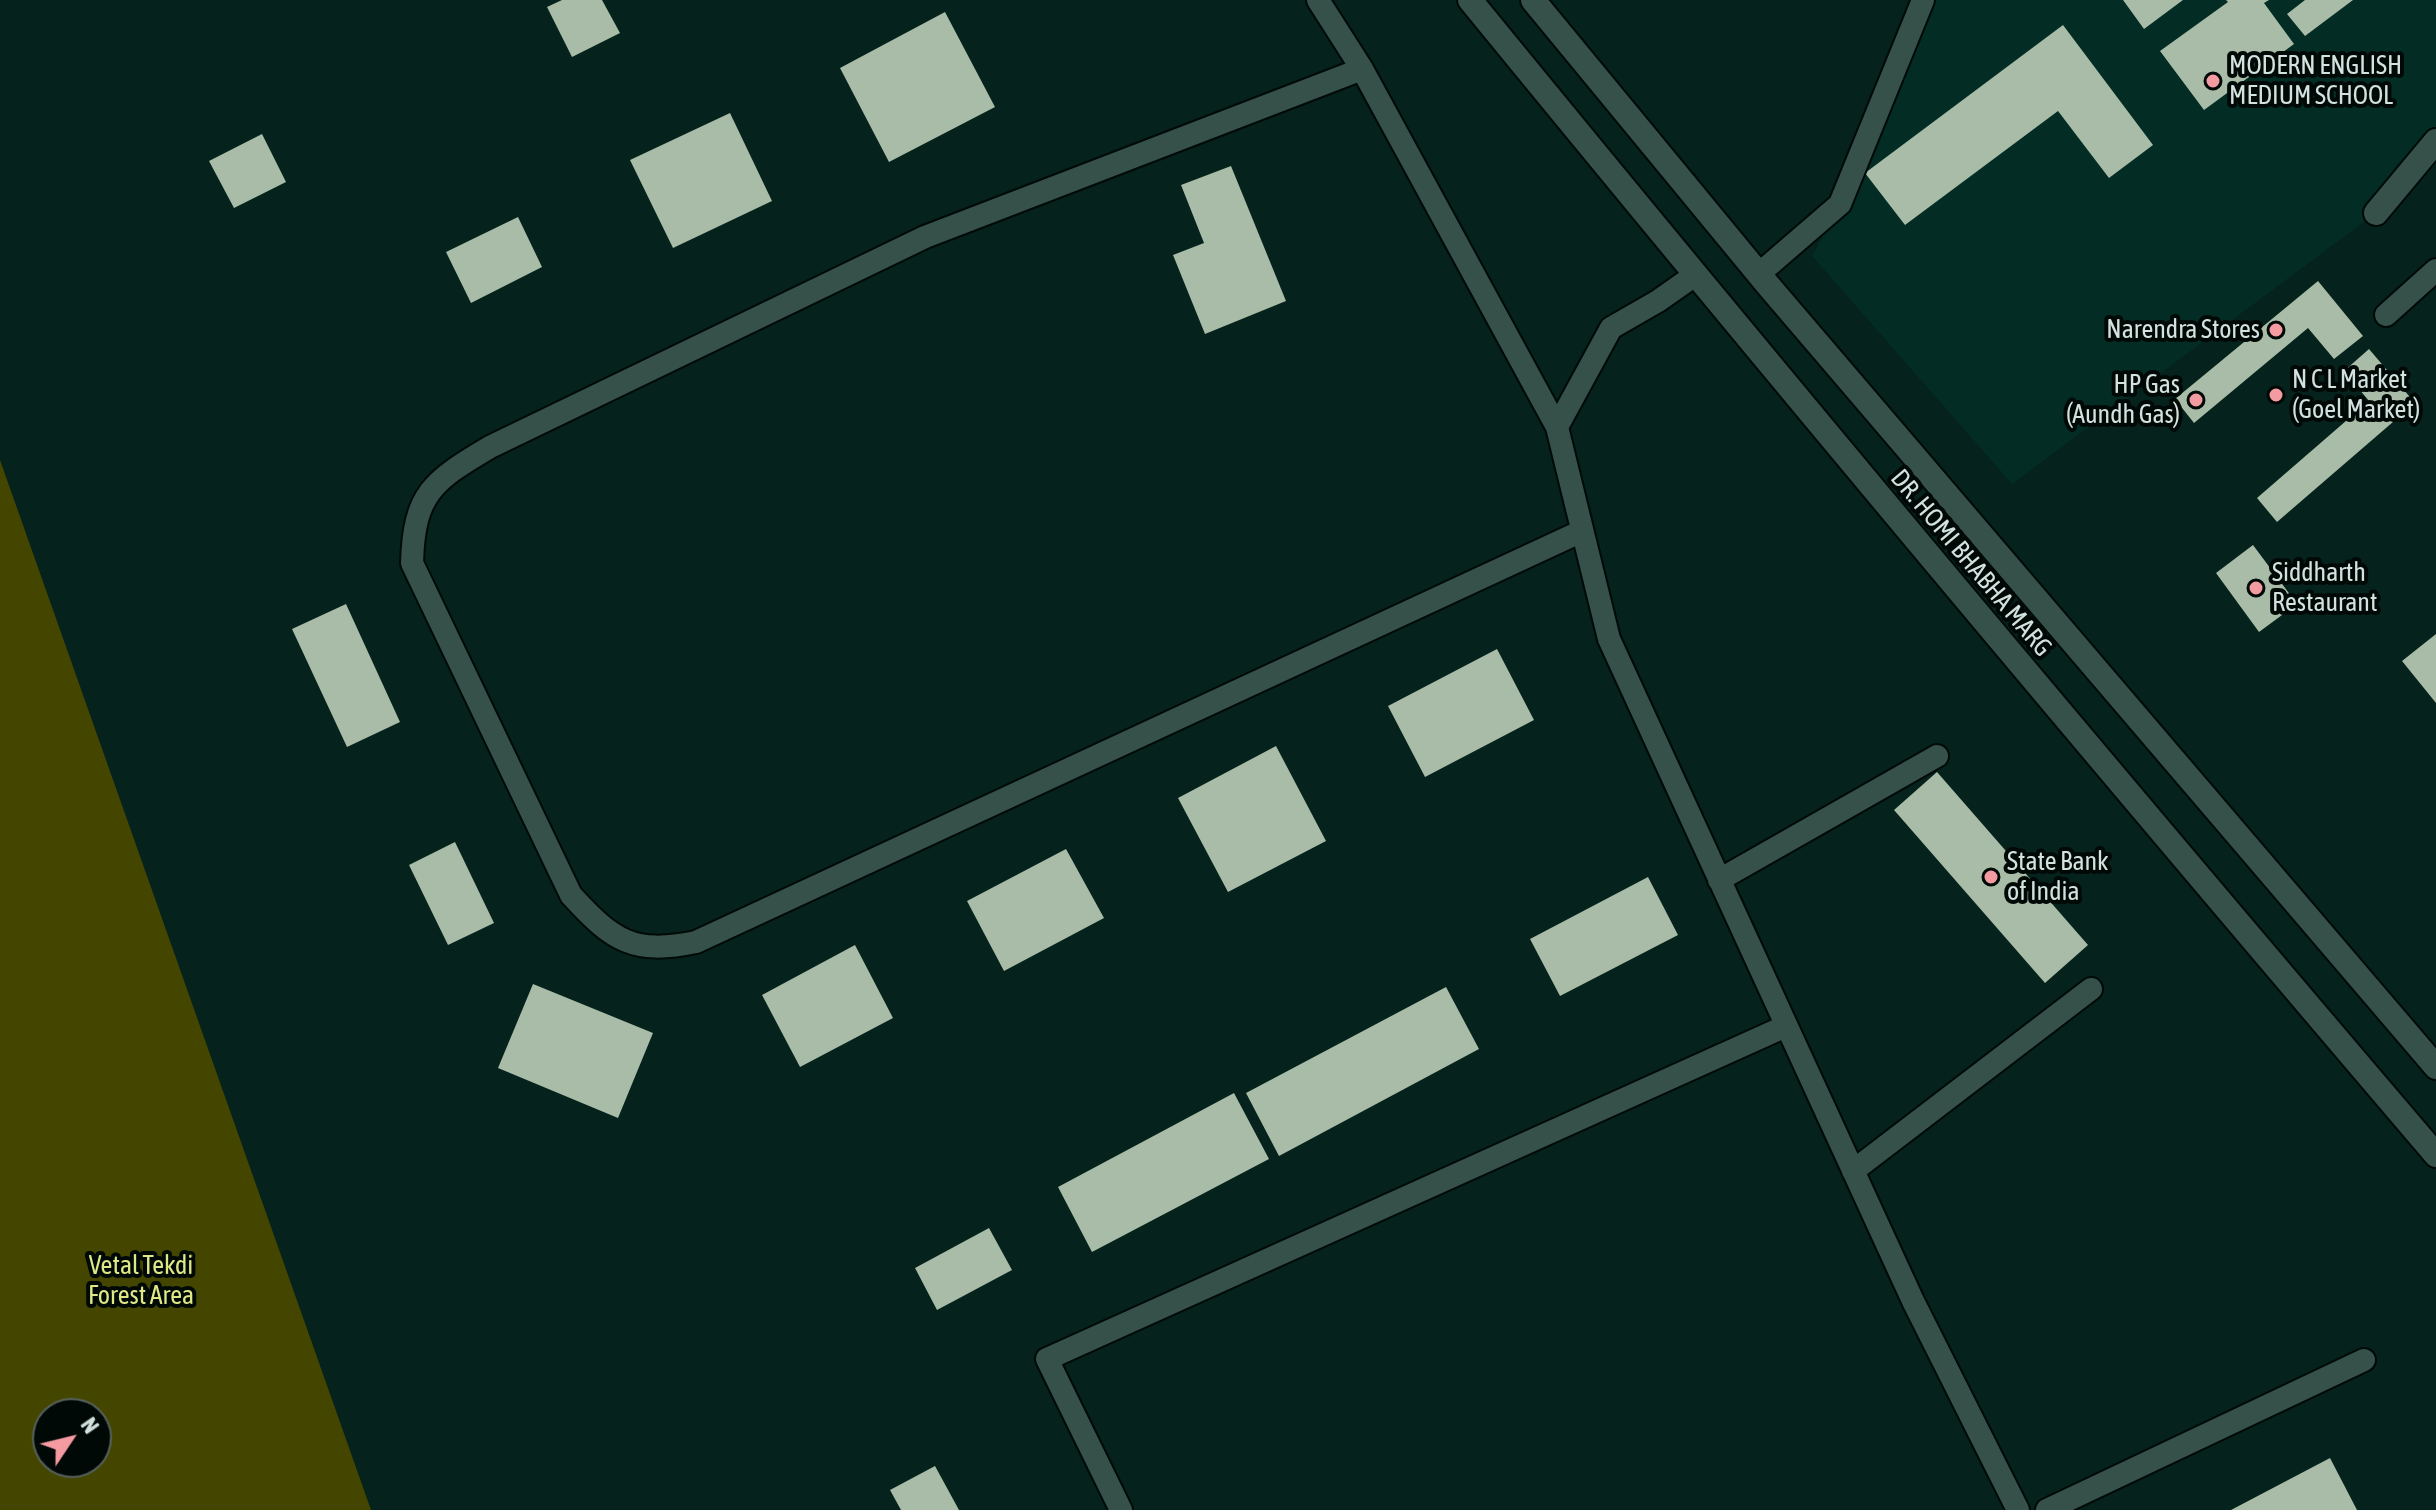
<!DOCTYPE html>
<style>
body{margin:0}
#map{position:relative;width:2436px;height:1510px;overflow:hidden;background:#05221c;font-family:"Asap Condensed",sans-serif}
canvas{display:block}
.north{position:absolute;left:32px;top:1398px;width:80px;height:80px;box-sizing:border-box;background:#010907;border:2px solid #55605d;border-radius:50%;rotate:55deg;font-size:22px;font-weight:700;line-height:32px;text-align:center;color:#d2e2de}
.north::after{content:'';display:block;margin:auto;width:28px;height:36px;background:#f49aa1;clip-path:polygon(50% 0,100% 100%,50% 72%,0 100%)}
</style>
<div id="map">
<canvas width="2436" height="1510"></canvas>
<div class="north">N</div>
</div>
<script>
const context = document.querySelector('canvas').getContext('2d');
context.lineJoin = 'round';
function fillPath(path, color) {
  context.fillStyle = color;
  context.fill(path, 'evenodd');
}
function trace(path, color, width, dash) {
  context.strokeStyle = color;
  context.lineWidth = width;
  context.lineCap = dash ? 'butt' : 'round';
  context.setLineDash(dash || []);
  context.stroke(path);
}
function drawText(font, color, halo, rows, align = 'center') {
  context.font = font + ' "Asap Condensed",sans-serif';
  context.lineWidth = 8;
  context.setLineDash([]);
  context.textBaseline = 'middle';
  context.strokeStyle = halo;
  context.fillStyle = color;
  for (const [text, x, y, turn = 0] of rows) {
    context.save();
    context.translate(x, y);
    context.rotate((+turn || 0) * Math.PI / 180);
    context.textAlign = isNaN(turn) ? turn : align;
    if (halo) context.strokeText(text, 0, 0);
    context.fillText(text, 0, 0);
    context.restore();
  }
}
fillPath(new Path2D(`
 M1923,0H2436V141L2376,213L2012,484L1812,256L1840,204Z`), '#032c25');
fillPath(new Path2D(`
 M0,460L371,1510H0ZM48,1414H96V1462H48Z`), '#444600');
fillPath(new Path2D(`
 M562,0H602L620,33L572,57L547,7Z
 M2123,0H2183L2144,29Z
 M2226,0H2269L2264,3L2294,44L2204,110L2160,51L2228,2Z
 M2305,0H2353L2305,36L2287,14Z
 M945,12L995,107L889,162L840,68Z
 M2063,25L2153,145L2109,178L2058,111L1905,225L1865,173Z
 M730,113L772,201L673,248L630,160Z
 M262,134L286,182L234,208L209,161Z
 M1231,166L1286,301L1205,334L1173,255L1204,243L1181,185Z
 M518,217L542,267L471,303L446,252Z
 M2318,281L2363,336L2334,359L2308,328L2194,423L2175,399Z
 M2369,349L2415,403L2277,522L2257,498L2369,401L2344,371Z
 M2253,545L2297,604L2259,632L2216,573Z
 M346,604L400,722L347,747L292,629Z
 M2436,634V703L2402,661Z
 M1497,649L1534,720L1425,777L1388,706Z
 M1276,746L1326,841L1228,892L1178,798Z
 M1937,772L2088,945L2045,983L1894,810Z
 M455,842L494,923L448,945L409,865Z
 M1066,849L1104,918L1004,971L967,901Z
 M1648,877L1678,935L1560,996L1530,939Z
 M855,945L893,1018L800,1067L762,995Z
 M533,984L653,1033L618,1118L498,1068Z
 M1446,987L1479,1049L1279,1156L1246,1093Z
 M1234,1093L1269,1159L1092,1252L1058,1187Z
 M989,1228L1012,1270L937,1310L915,1268Z
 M2330,1458L2357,1510H2231Z
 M935,1466L959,1510H901L890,1490Z`), '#a8bca7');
const lane = new Path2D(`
 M1318,0L1362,69
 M1760,273L1840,204L1923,0
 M1695,275L1658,301L1611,328L1557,427L1609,639L1913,1301L2018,1510
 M2386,315L2436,270
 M1557,427L1362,69L925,237L490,447C433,481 414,493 412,563L571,895C613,941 633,955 696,942L1582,531
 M1719,880L1937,756
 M1853,1171L2091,989
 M1121,1510L1047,1359L1786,1026
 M2047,1510L2364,1360`);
const street = new Path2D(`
 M2376,213L2436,141`);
const secondary = new Path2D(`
 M1470,0C1788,389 2110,773 2436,1155
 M1533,0L1767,284L2436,1067`);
trace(lane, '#000a07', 26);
trace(street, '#000a07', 28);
trace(secondary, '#000a07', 28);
trace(lane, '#35514a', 22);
trace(street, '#35514a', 24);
trace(secondary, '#35514a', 24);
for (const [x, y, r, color] of [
 [2213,81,8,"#f49aa1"],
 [2276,330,8,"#f49aa1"],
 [2276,395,8,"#f49aa1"],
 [2196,400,8,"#f49aa1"],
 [2256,588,8,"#f49aa1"],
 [1991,877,8,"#f49aa1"]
]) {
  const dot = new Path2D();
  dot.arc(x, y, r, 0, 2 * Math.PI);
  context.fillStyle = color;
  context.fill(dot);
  trace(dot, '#010907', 3);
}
drawText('26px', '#d2e2de', '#010907', [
 ["MODERN ENGLISH",2229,66],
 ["MEDIUM SCHOOL",2229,96],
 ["Narendra Stores",2260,330,"right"],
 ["N C L Market",2292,380],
 ["(Goel Market)",2292,410],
 ["HP Gas",2180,385,"right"],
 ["(Aundh Gas)",2180,415,"right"],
 ["Siddharth",2272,573],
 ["Restaurant",2272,603],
 ["State Bank",2007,862],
 ["of India",2007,892]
], 'left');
drawText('26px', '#d2e2de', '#010907', [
 ["DR. HOMI BHABHA MARG",1971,563,50]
]);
drawText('26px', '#e0e886', '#010907', [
 ["Vetal Tekdi",141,1266],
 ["Forest Area",141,1296]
]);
</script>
